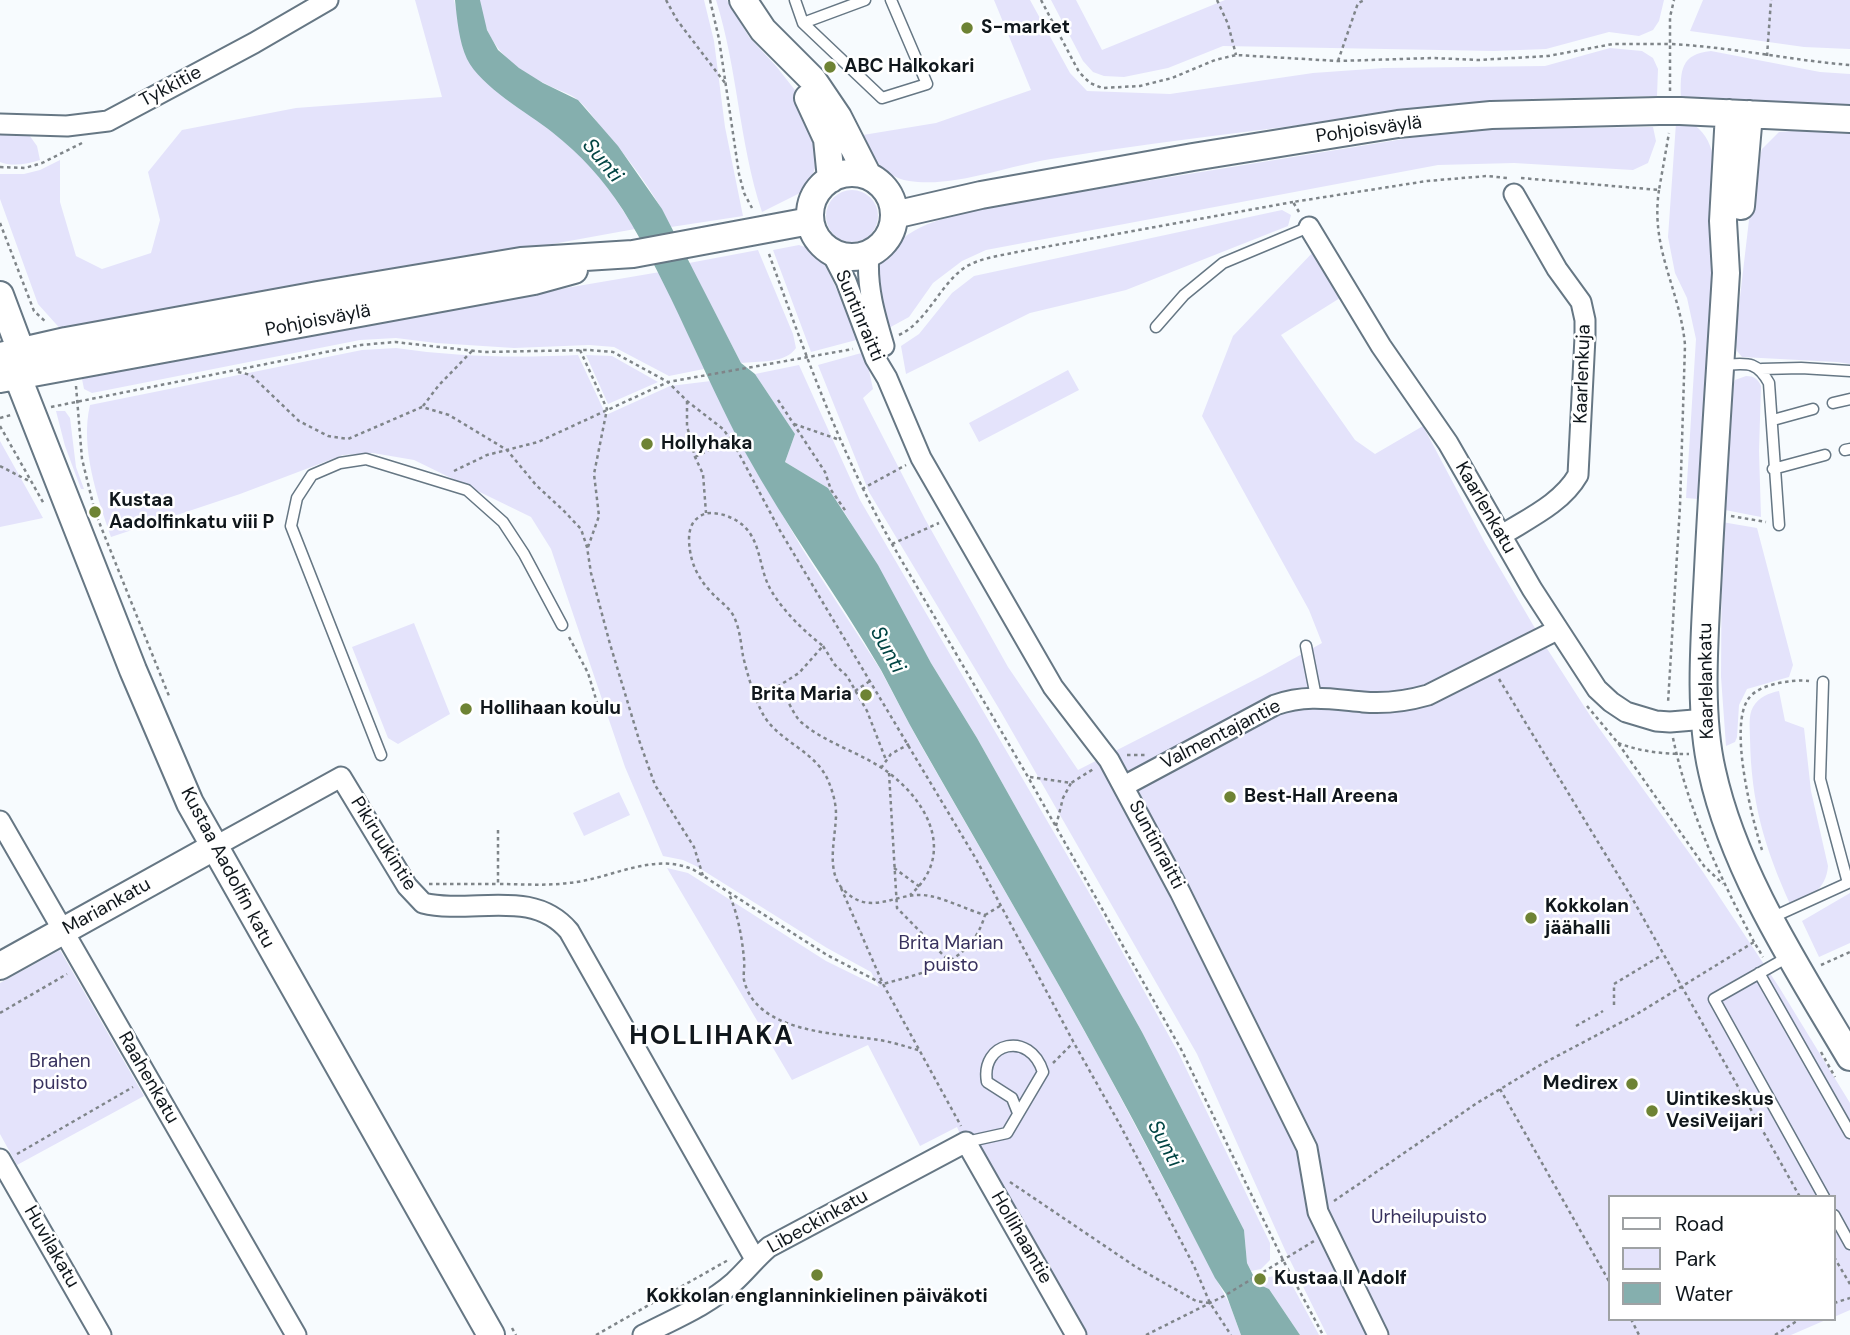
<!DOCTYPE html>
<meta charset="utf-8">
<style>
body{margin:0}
#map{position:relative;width:1850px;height:1335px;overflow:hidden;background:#f7fbfe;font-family:"DM Sans",sans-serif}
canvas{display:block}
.legend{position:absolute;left:1608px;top:1195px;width:228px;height:126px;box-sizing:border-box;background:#fff;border:2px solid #9fa2a4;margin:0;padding:9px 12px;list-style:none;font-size:21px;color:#10171c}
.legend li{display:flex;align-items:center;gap:14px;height:35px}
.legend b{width:35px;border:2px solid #9fa2a4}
</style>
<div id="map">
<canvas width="1850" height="1335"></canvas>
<ul class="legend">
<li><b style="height:9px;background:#fff"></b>Road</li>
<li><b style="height:19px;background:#e4e3fb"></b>Park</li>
<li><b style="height:19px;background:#85afae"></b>Water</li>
</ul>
</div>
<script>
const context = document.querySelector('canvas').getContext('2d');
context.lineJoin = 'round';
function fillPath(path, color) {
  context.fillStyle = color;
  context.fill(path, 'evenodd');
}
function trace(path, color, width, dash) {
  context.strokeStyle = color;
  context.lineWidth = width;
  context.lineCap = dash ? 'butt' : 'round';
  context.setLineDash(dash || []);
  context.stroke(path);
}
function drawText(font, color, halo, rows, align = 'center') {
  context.font = font + ' "DM Sans",sans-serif';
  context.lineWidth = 5;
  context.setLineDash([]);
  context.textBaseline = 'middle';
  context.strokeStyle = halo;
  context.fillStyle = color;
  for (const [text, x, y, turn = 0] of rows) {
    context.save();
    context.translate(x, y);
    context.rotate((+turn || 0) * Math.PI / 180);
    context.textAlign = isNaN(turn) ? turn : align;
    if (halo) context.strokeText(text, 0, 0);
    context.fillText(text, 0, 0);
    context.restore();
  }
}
fillPath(new Path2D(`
 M415,0H454L468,60L587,161L609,189L635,229L64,333L38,304L0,199V174H24L40,170L60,160V202L76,256L102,269L151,253L160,220L148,172L182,130L296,108L442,97Z
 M480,0H704L714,41L725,127L743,216L671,227C653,190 627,156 600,126C594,118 587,108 579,101C571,93 556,90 546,84C510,67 483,42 480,0Z
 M716,0H727L749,37L776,66L802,99L818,159L811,180L800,193L762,212C739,143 738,70 716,0Z
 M994,0H1030L1070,73L1087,91L1170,94L1313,73L1384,68L1545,66L1610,48L1642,51L1653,58L1658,69L1657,96L1527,99L1462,105C1325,123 1187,137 1051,159C1007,166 953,188 909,181C881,176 874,158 863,135L936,123L1031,90Z
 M1051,0H1076L1102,50L1225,0H1664L1659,21L1653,30L1639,36L1609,32L1546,49L1494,51L1223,46L1168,68L1124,77L1104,76L1093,72L1083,61Z
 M1703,0H1850V49L1804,47L1690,31Z
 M1711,51L1820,72L1850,74V106L1681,98C1680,70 1681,54 1711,51Z
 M1690,122C1717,138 1715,169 1717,197L1698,499L1686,498L1696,339L1687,298L1675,273L1668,237L1676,123Z
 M1653,127L1656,141L1648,163L1633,170L1514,163L1438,165L986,250L962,261L933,283L909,317L887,329C883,314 877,296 876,280C876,271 881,263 886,256C912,220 953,217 993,206L1428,135L1491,129Z
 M1805,130L1850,134V364L1837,362L1742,357L1737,351L1735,340L1754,177L1762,149L1779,132Z
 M0,132H27L37,146L40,160C28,164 12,167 0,162Z
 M826 216a26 26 0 1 1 52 0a26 26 0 1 1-52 0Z
 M1282,210L1291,215L1288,226L1126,290L1030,313L906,374L901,346L919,334L952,293L974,276Z
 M799,245L819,252L860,339L811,352L773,250Z
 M758,250L793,334L796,348C785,364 758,361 741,363L689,263Z
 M1315,250L1340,298L1281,335L1355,440L1375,454L1423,426L1485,543L1546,647L1591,717L1703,872L1779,987L1850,1103V1310L1834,1317V1197H1610V1319H1828L1791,1335H1327L1285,1250L1197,1054L1001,712L869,492L818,365L865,352L873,389L863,398L925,519L1008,667L1078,770L1262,676L1322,643L1309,610L1202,416L1233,336Z
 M660,272L704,369L669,376L614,347L589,345L514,348L436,343L396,338L360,340L92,393L84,389L81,374L354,324Z
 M396,348C457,357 516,358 578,355L606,415L670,386L711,381L745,451L803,550L880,669L919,742L1048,966L1106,1070L1230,1305L1241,1335H1070L966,1148L957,1127L920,1146L868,1045L792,1080L667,868L688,873L826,961L879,987L871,972L827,948L696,866L683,860L663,856L625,767L551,549L531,517L414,460L373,453L343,455L240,494L111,537C97,497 80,447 90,405L362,350Z
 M586,355L612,356L658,382L608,404Z
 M799,365L860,500L1098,908L1179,1054L1270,1243V1260L1261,1269L1251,1271L1247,1263L1244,1230L1142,1032L977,738L931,663L848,518L828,488L785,462L795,434L755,374Z
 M1068,370L1079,390L979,442L969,423Z
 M1746,376C1754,376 1758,379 1761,386L1759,451L1761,517L1725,510L1733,385L1735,380Z
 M56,411H65L70,418L76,467L84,489H81L65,446Z
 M0,441L43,518L0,527Z
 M1722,522L1757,528L1793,665L1789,677L1747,689L1739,705L1737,737L1735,742L1726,746L1721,677Z
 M414,623L450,714L398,744L388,738L352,647Z
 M1779,691L1785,721L1804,728L1811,791L1828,866C1826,889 1811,898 1790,904C1764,846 1751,802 1750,738C1750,728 1748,716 1753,707C1759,697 1769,693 1779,691Z
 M619,792L630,815L584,836L573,813Z
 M1850,893V943L1819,957L1802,921Z
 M60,950L144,1096L17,1165L0,1134V983Z
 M1275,1276L1290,1281L1319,1335H1300L1269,1289L1258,1284L1269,1277Z`), '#e4e3fb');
fillPath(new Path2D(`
 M455,0H480L487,30L498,50L519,68L543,83L578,100L618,146L662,209L741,363L755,374L795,434L785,462L828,488L878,565L931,663L977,738L1142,1032L1244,1230L1247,1263L1254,1277L1258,1284L1269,1289L1300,1335H1241L1226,1294L1215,1278C1179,1208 1144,1139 1106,1070C1046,960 982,852 920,743C906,719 894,694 881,670C838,596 786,527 745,452C702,372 671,287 623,210C603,179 581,155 552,132C528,113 481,87 467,59C459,42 457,19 455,0Z`), '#85afae');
const lane = new Path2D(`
 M795,0L803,23L882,98L927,84L891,0
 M803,23L865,0
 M1156,327L1184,295L1223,263L1309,227
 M1721,365C1745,364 1756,359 1769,383L1779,525
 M1762,369L1801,368L1850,371
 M1833,403L1850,399
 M1773,420L1813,409
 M1845,450L1850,449
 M1773,469L1825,455
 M1306,646L1316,697
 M381,755L291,526L297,498L312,475L340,463L366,459L467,490L503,522L524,554L562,625
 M1771,918L1848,883L1820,779L1823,682
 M1788,957L1714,999L1824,1197
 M1759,973L1850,1133
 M966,1142L1007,1133L1043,1072C1030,1030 980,1042 987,1082L1012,1098L1018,1113
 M1834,1215L1850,1244`);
const street = new Path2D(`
 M0,124L67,126L108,121L254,43L328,0
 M1309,227L1381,346L1448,443L1532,589L1597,689L1611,702L1626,712L1656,721L1670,722L1706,719
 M831,252L846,281L875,358L887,378L921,458L1053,687L1109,760L1180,892L1307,1148L1318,1212L1378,1335
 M869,254C866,286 875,316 884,346
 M1502,535C1529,518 1562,503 1578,475L1585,337V320L1581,302L1557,269L1514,194
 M1124,786L1275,705C1306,694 1331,699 1363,702C1385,704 1407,701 1428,695L1557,630
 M0,821L296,1335
 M214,847L341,777L407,886L423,903C472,915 532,887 569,931L755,1259
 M0,1159L101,1335
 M643,1335C674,1319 708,1305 734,1282C746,1271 756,1258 769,1247L966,1142L1076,1335`);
const secondary = new Path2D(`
 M743,0L763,30L813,80L838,117L868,176
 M808,98L827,139L831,179
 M1680,111L1850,119
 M1729,113L1723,221L1726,273C1720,372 1713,471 1708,570C1705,632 1698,711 1712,771C1734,872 1798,969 1850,1057
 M810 215a42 42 0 1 1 84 0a42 42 0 1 1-84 0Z
 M1741,206L1749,114
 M894,215L981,195L1193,157L1398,124L1491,115L1659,111
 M0,295L21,351L19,367
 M0,356L66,341L318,295L521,261L633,254L810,221
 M0,359L17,375L133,670L190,803L491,1335
 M0,379L534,281L574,270
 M0,966L214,847`);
trace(lane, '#667784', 13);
trace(street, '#667784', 23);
trace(secondary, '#667784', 30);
trace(new Path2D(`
 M666,0L677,20L725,83
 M710,0L719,39L739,174L744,193L752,208
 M1041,0L1079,72L1090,83L1102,88L1140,86L1172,78L1215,60L1236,55L1338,61L1433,58L1478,60L1548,56L1613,44H1670V17L1674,0
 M1217,0L1228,24L1236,55
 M1767,56L1771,0
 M1338,61L1358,3L1365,0
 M1670,91V44C1731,47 1789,60 1850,65
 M0,167L25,168L42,163L82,143
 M1521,178L1659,190L1669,133
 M1659,190C1650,249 1680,289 1685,345L1680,506L1668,703
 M1299,212L1293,202L1427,181L1487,176L1507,178
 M0,223L34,311L47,323
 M769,254C805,353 840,452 892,544L1028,777L1182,1051L1283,1260L1323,1335
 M899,335C927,322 939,286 964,268C979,258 999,256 1017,252L1293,202
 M580,350L607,409L594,474L599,516L588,547
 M238,372L251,375L299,421L328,436L348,439L422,407L449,415L507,450L536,485L564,511L581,529L587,547L591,573L610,644L640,743L655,785L694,847L703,876
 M76,386L82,459L95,512L169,696
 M778,400L825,472L831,490L847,513
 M687,401V426L695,457L703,474L706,513
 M423,406L439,385L472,351
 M51,407L361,345L395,342L484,352L589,350L613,352L668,382L687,401L723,429L734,444L779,529L976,859L1074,1043L1119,1123L1194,1266L1210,1303
 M0,418L11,415
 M794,424L840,440
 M0,426L44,504
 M695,457L729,440
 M0,466L31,482
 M454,471L487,455L538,442L668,382L853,349
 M862,489L906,465
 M1731,516L1766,522
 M892,544L939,523
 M569,637L588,673L599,709
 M823,646L835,665L847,676L867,711L886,760
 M1499,679L1632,898L1800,1197
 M777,687C789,698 791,712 801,722C826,744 863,753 889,773C930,804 955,856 910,895
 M855,691L870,681
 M1587,706L1618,743L1704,866L1723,884
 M1673,738C1688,810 1720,877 1754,942
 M1618,743C1642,752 1663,754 1689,754
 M1127,755H1145
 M881,768L891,754L909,744
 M889,773L897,908L949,961
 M1030,777L1071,783L1095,768
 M1056,826L1063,798L1071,783
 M498,830V884C521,884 545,886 568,883C609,880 653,851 694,870L827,955L883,984C926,972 971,964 985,915C968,910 946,899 930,896C897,889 870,921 841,887C826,868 836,836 836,814C836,802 832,789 827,778C813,750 780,742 764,716C755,701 747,673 743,656C741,644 740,631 735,619C732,611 725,605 718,599C700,582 690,566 689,540C689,531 691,522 699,517C706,511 716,513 724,515C765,528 755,565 772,592C785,613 804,631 823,646L799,673L777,687L755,690
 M1762,850C1752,819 1728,725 1749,698C1759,684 1793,679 1809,681
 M894,868L920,887
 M429,884H498
 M841,888L883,984L961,1126
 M730,896C738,916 742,937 744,959C745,966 743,974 744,980C756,1033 836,1033 879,1040C893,1042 907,1047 921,1051
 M985,915L1000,906
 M1821,965L1850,952
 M1614,1005V984L1662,955
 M0,1013L67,974
 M1595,1016L1603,1011
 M1576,1026L1590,1018
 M1821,1052L1835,1077
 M1053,1063L1073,1043
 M1500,1089L1610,1283
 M17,1154L133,1087
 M1010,1182L1136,1267L1196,1301L1210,1303L1231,1335
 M1334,1201L1477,1103L1542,1064L1637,1014L1754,942L1763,957
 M1834,1257L1850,1284
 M1834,1303L1850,1298
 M1631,1319L1639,1335
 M512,1328L516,1335
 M596,1335L730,1259
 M1146,1335L1224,1296L1314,1241
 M1775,1335L1800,1319`), '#7f8589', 2.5, [3.5, 3.5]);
trace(lane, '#fff', 10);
trace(street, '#fff', 19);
trace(secondary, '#fff', 26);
const secondaryBridge = new Path2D(`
 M1659,111H1680`);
trace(secondaryBridge, '#667784', 30, []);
trace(secondaryBridge, '#fff', 26);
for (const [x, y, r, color] of [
 [967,28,7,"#6e8334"],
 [830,67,7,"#6e8334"],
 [647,444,7,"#6e8334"],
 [95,512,7,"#6e8334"],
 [866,695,7,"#6e8334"],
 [466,709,7,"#6e8334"],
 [1230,797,7,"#6e8334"],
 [1531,918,7,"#6e8334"],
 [1632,1084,7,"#6e8334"],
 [1652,1111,7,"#6e8334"],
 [817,1275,7,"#6e8334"],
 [1260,1279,7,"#6e8334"]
]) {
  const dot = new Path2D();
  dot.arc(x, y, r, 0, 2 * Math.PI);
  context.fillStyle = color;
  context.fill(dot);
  trace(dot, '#fff', 2.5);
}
drawText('bold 19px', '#10171c', '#fff', [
 ["S-market",981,28],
 ["ABC Halkokari",844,67],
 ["Hollyhaka",661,444],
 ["Kustaa",109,501],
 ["Aadolfinkatu viii P",109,523],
 ["Brita Maria",852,695,"right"],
 ["Hollihaan koulu",480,709],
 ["Best‑Hall Areena",1244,797],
 ["Kokkolan",1545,907],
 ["jäähalli",1545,929],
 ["Medirex",1618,1084,"right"],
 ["Uintikeskus",1666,1100],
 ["VesiVeijari",1666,1122],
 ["Kustaa II Adolf",1274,1279],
 ["Kokkolan englanninkielinen päiväkoti",817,1297,"center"]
], 'left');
drawText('19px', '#10171c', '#fff', [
 ["Tykkitie",171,87,-28],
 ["Pohjoisväylä",1369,130,-8],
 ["Suntinraitti",859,316,67],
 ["Pohjoisväylä",318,321,-11],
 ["Kaarlenkuja",1583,374,-88],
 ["Kaarlenkatu",1485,508,60],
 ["Kaarlelankatu",1707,681,-91],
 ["Valmentajantie",1221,735,-27],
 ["Pikiruukintie",383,844,58],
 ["Suntinraitti",1156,845,62],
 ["Kustaa Aadolfin katu",227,868,62],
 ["Mariankatu",107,907,-29],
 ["Raahenkatu",148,1078,60],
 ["Libeckinkatu",818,1222,-29],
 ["Hollihaantie",1021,1238,60],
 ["Huvilakatu",51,1247,60]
]);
drawText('19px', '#38325e', '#fff', [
 ["Brita Marian",951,944],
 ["puisto",951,966],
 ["Brahen",60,1062],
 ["puisto",60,1084],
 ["Urheilupuisto",1429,1218]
]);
drawText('italic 21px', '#004443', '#fff', [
 ["Sunti",602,161,50],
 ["Sunti",887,650,61],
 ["Sunti",1164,1144,62]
]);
context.letterSpacing = '2px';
drawText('bold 26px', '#10171c', '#fff', [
 ["HOLLIHAKA",712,1037]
]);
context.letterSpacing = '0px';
</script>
